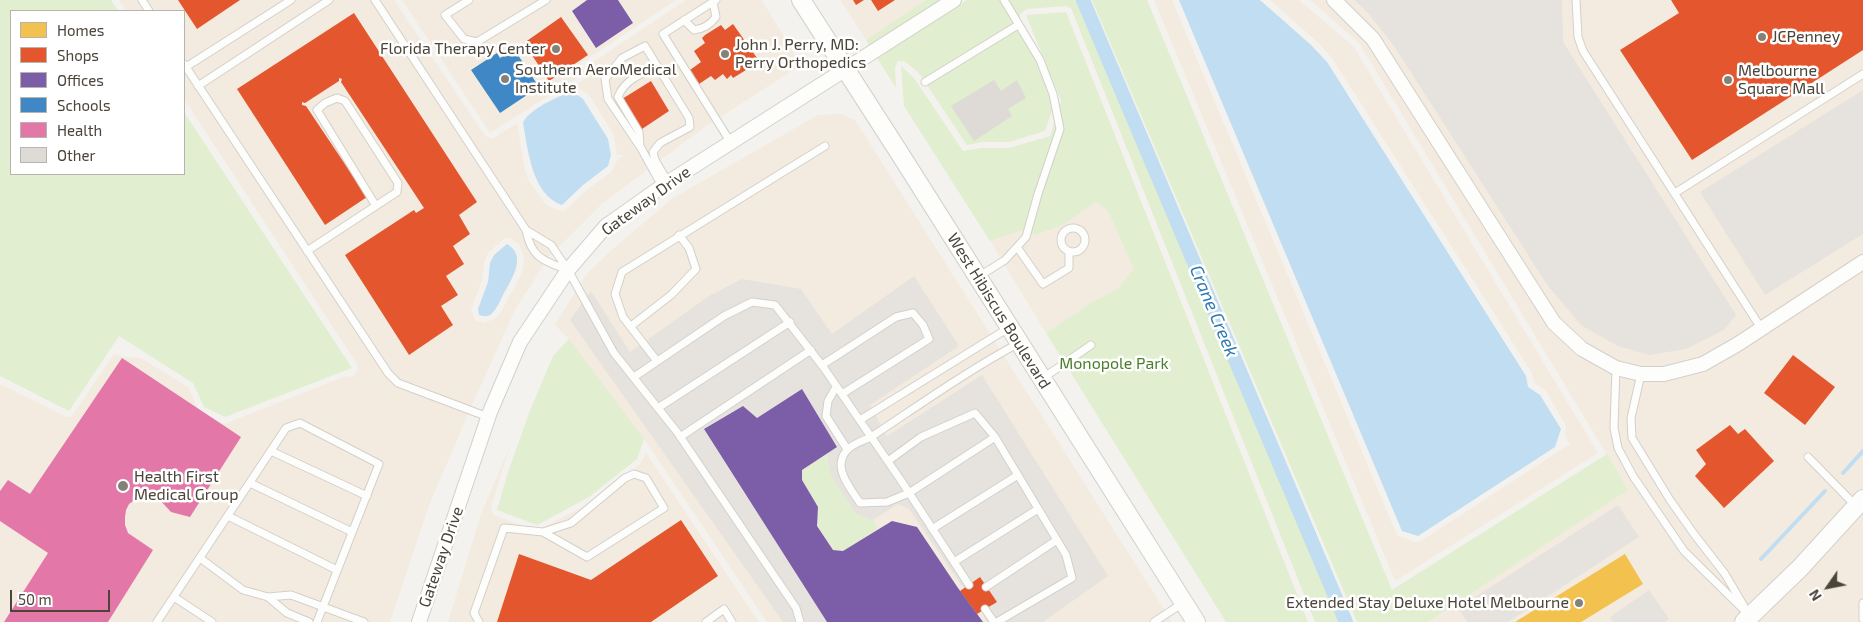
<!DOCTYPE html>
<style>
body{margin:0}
#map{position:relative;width:1863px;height:622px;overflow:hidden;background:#f4f2ee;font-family:"Exo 2",sans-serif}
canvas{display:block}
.legend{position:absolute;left:10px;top:10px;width:175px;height:165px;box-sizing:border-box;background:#fff;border:1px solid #b7b4b0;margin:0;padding:6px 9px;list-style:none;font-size:15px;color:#4b4439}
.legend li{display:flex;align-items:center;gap:10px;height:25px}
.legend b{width:25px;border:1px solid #b7b4b0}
.north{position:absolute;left:1803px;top:562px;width:50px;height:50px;-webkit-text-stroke:4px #fff;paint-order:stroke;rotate:237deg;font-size:14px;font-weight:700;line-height:20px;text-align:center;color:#4b4439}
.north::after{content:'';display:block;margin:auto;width:18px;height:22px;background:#4b4439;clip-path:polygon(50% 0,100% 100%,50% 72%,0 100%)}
.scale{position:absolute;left:10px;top:590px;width:100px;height:22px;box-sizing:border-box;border:2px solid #4b4439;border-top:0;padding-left:6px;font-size:15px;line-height:18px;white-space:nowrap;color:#4b4439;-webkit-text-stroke:4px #fff;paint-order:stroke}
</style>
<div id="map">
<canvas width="1863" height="622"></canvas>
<ul class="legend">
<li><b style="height:14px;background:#f2c14e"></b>Homes</li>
<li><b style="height:14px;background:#e4572e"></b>Shops</li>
<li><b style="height:14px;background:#7b5ea7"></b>Offices</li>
<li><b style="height:14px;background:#3f88c5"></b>Schools</li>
<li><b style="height:14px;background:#e377a8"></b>Health</li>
<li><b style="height:14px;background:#dedbd6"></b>Other</li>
</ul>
<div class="north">N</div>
<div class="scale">50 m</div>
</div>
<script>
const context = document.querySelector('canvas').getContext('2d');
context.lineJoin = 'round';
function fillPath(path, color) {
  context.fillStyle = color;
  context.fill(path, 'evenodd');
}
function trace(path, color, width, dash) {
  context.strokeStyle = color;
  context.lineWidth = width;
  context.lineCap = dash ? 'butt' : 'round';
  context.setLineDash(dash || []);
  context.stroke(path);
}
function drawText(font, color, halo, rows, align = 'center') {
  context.font = font + ' "Exo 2",sans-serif';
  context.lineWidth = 5;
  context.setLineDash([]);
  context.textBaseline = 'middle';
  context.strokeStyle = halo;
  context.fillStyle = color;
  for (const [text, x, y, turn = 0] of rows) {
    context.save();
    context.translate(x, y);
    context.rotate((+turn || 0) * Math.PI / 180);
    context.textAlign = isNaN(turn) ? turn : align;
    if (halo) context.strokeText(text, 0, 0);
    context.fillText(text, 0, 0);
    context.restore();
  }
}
fillPath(new Path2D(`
 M119,0H394L485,136L492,139L517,123L525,170L529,181L546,205L560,211L565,210L587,190L612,171L616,162L624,155H617L614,135L589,95L574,86L591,75L592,71L589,65L686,0H762L801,65L705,127L603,203L548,258L515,310L476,396L430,503L390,622H0V384L67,417H71L114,354L124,357L141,358L188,387L199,411L224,424L343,377L355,376L354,373L358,369L357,364L184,99V11H126ZM505,238H509L519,244L523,255L524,263L522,273L501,312L494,319L484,323L476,321L474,318L471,309L482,281L484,263L488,253Z
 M402,0H676L581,63L585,73L490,133Z
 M840,0H926L866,40Z
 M1154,0H1172L1397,535L1415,542L1421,541L1570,444L1565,436L1566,426L1546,391L1534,383L1532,373L1332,58L1315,40L1270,0H1299L1354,47L1598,453L1395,581Z
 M1310,0H1863V622H1428L1628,490L1359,43Z
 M841,114L855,120L1172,622H767L644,439L569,339L555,325L587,273L613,249L673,198L818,115Z
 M1095,202L1108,211L1135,269L1117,289L1089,304L1046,333L990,241L1023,230L1035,235L1063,225Z
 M511,444L502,471L491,508L492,512L494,515L536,531L592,502L640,464L646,453L759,622H448L481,514Z`), '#f3ebdf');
fillPath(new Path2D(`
 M0,0H111L118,11H11V174H184V112L352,368L225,417L204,407L193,383L119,336L69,411L0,376Z
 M926,0H941L869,46L866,40Z
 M967,0H1085L1350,622H1315L1071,8L1066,6L1027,9L1020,14V18L1055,102L1045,131L1009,142H982L967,145L919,73L904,61H898L895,67L896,88L877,58Z
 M1092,0H1147L1392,590L1607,454L1628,490L1428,622H1357Z
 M1066,12L1308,622H1226L1046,333L1089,304L1117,289L1134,269L1108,211L1095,202L1063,225L1035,235L1023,230L990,241L904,106L901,66L914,78L963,151L981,148H1009L1050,136L1061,101L1026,15Z
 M569,339L644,439L637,459L589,497L537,525L497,510L508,472L529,413L553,356Z
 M827,454L831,475L856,514L873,520L878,529L843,551L833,550L817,526L818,507L802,480V470Z`), '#e1eecf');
fillPath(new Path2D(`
 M1354,0H1562L1563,42L1736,315L1724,330L1686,349L1649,355L1618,346L1582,326L1548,286L1394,46L1368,13Z
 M1863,90V234L1765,295L1700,192Z
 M914,276L959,346L870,405L887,436L982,375L1108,576L1043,622H987L981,611L980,577L964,589L909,509L898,504L873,520L856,514L831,475L827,454L837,447L802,389L757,418L743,406L704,430L827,622H783L570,320L591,291L630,352L709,296L742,279L801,289L832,334Z
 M1618,505L1639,537L1508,622H1467L1458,608Z
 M1649,590L1669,619L1665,622H1613L1610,617Z`), '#e6e3df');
fillPath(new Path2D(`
 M1179,0H1260L1311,45L1327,62L1526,376L1528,387L1540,395L1561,429L1555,447L1418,536L1402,531Z
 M573,92L583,99L608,139L611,155L608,166L583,185L562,205C532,195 528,150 523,123C528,110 559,95 573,92Z
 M507,244C528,256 511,280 503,295C500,301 496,311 490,315C486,317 483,316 479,315L478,309L488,282L490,263L494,255Z`), '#c0ddf1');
fillPath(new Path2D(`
 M1625,554L1643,584L1581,622H1515Z`), '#f2c14e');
fillPath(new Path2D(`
 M178,0H240L197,29Z
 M853,0H864L856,5Z
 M871,0H895L878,11Z
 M1671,0H1863V50L1692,160L1620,50L1679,13Z
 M354,13L477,202L459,215L470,234L453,246L464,264L446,276L458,295L441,306L453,325L409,355L345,255L414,210L416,213L424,208L341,82L342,79L339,78V81L305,103L302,102V105L306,106L367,197L325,225L237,89Z
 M561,17L588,55L549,81L524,43Z
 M733,24L757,58L745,68L746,70L733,78L731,75L727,79L723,74L715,80L711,76L699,84L690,70L701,62L694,51L705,43L702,38L705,35L721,25L725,30Z
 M651,81L669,111L642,129L622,99Z
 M1793,355L1835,387L1805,425L1764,393Z
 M1730,425L1738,434L1745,429L1774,461L1724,508L1695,476L1706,464L1696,450Z
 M681,520L718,576L651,622H497L519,554L591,580Z
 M980,577L997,602L977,614L960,591Z`), '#e4572e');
fillPath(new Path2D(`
 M587,0H618L633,23L596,48L572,11Z
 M802,389L837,447L802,470V480L818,507L817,526L833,550L843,551L892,521L917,527L958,588L983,622H827L704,429L743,406L757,418Z`), '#7b5ea7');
fillPath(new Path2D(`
 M514,49L539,87L500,113L471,70L497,53L500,58Z`), '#3f88c5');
fillPath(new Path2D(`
 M122,358L241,437L190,517L171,512L159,499L151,494L142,495L129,504L126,510L125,517V525L128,533L153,550L108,622H4L48,553L0,521V491L8,480L30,494Z`), '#e377a8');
trace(new Path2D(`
 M1843,473L1863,451
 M1761,559L1825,491`), '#c0ddf1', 4);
trace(new Path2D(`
 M1083,0L1346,622`), '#c0ddf1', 14);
fillPath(new Path2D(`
 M994,80L1001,91L1017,80L1026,98L1008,109L1012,116L974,141L951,106Z`), '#dedbd6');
const service = new Path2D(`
 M142,0L149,11
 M375,0L526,230C531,258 544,261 568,270
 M469,0L445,15L464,39L477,42L546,0
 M716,0L663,34L731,143
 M1576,0L1578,37L1583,51L1761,328
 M684,20L694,30C704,29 710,25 716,17L713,2
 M184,64L388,373L398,383L488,417
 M186,67L291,0
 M925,82L1018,25
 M198,86L329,0
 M640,146L639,132L618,97C624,80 642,73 658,67
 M662,186L641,148L608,99L605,79L622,58L645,46L689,118L690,127L660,143L653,152L655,160L668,182
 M1675,193L1863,74
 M1061 240a12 12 0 1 1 24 0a12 12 0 1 1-24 0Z
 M526,230L551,245L568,270L614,353L677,432L796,608L800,622
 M1017,247L1043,284L1069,268V251
 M307,251L397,192L398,183L345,101L337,98L325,103L317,110L376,206
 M978,277L1005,260L1026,237L1038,194L1060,129L1053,94L1040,60L1004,0
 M631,326L671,295L696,269L689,248L679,235
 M657,361L623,317L615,294L622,272L825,146
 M822,365L896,317L913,313L923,325L929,339L842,394
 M1616,368L1614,428L1618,448L1633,476L1684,551L1750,616
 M1641,374L1631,418L1632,438L1670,500L1694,534L1725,574L1745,608
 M634,377L724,316L752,302L775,305L824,368L902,482L969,585
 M1043,378L1091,345
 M836,387L828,401L826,416L847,449
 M658,408L790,322
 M860,420L1010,327
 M680,437L811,350
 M995,437L909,493L887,502L860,503C853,492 837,473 842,459C846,444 863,442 874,435C922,403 969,370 1019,343
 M271,451L367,496
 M1808,457L1856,506
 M888,461L921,437L975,413L995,437L1066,555L1072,578L997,622
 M250,483L352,532
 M228,516L337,570
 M932,529L1018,475
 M200,558L243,590L268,597L291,595L364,622
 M954,562L1038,509
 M986,587L1057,540
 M174,597L212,622
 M268,597L287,613L309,622
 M1863,603V619
 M985,609L994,622
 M157,622L286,428L300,423L379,464L317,622
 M479,622L474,613L504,528L543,532L587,557L664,508L646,478L634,474L625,478L571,523L543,532
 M706,622L724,609L732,622
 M1154,622L1183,603`);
const minor = new Path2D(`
 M1334,0L1373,39L1554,323L1582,349L1616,368L1641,374H1664L1703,364L1738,344L1863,262
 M419,622L490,412L520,342L568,270L606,226L664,185L954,0`);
const tertiary = new Path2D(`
 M801,0L902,157L1196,622
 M1744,622L1800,568L1863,499`);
trace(service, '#d2d0cb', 9);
trace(minor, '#d2d0cb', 16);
trace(tertiary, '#d2d0cb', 20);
trace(service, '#fdfdfc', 7);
trace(minor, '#fdfdfc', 14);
trace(tertiary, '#fdfdfc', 18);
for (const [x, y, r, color] of [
 [1762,37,5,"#868178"],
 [556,49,5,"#868178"],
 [725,54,5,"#868178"],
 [505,79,5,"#868178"],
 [1728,80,5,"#868178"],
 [123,486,6,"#868178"],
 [1579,603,5,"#868178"]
]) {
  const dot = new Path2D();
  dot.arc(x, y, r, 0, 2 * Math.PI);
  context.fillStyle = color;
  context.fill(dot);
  trace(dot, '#fff', 2);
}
drawText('16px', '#4b4439', '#fff', [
 ["JCPenney",1772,37],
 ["John J. Perry, MD:",735,45],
 ["Perry Orthopedics",735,63],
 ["Florida Therapy Center",546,49,"right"],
 ["Southern AeroMedical",515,70],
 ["Institute",515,88],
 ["Melbourne",1738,71],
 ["Square Mall",1738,89],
 ["Health First",134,477],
 ["Medical Group",134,495],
 ["Extended Stay Deluxe Hotel Melbourne",1569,603,"right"]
], 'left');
drawText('16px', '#4b4439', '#fff', [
 ["Gateway Drive",646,201,-36],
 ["West Hibiscus Boulevard",999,311,58],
 ["Gateway Drive",441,557,-71]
]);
drawText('16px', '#4a7f2a', '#fff', [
 ["Monopole Park",1114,364]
]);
drawText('italic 18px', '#2e7ab2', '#fff', [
 ["Crane Creek",1214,311,67]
]);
</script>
